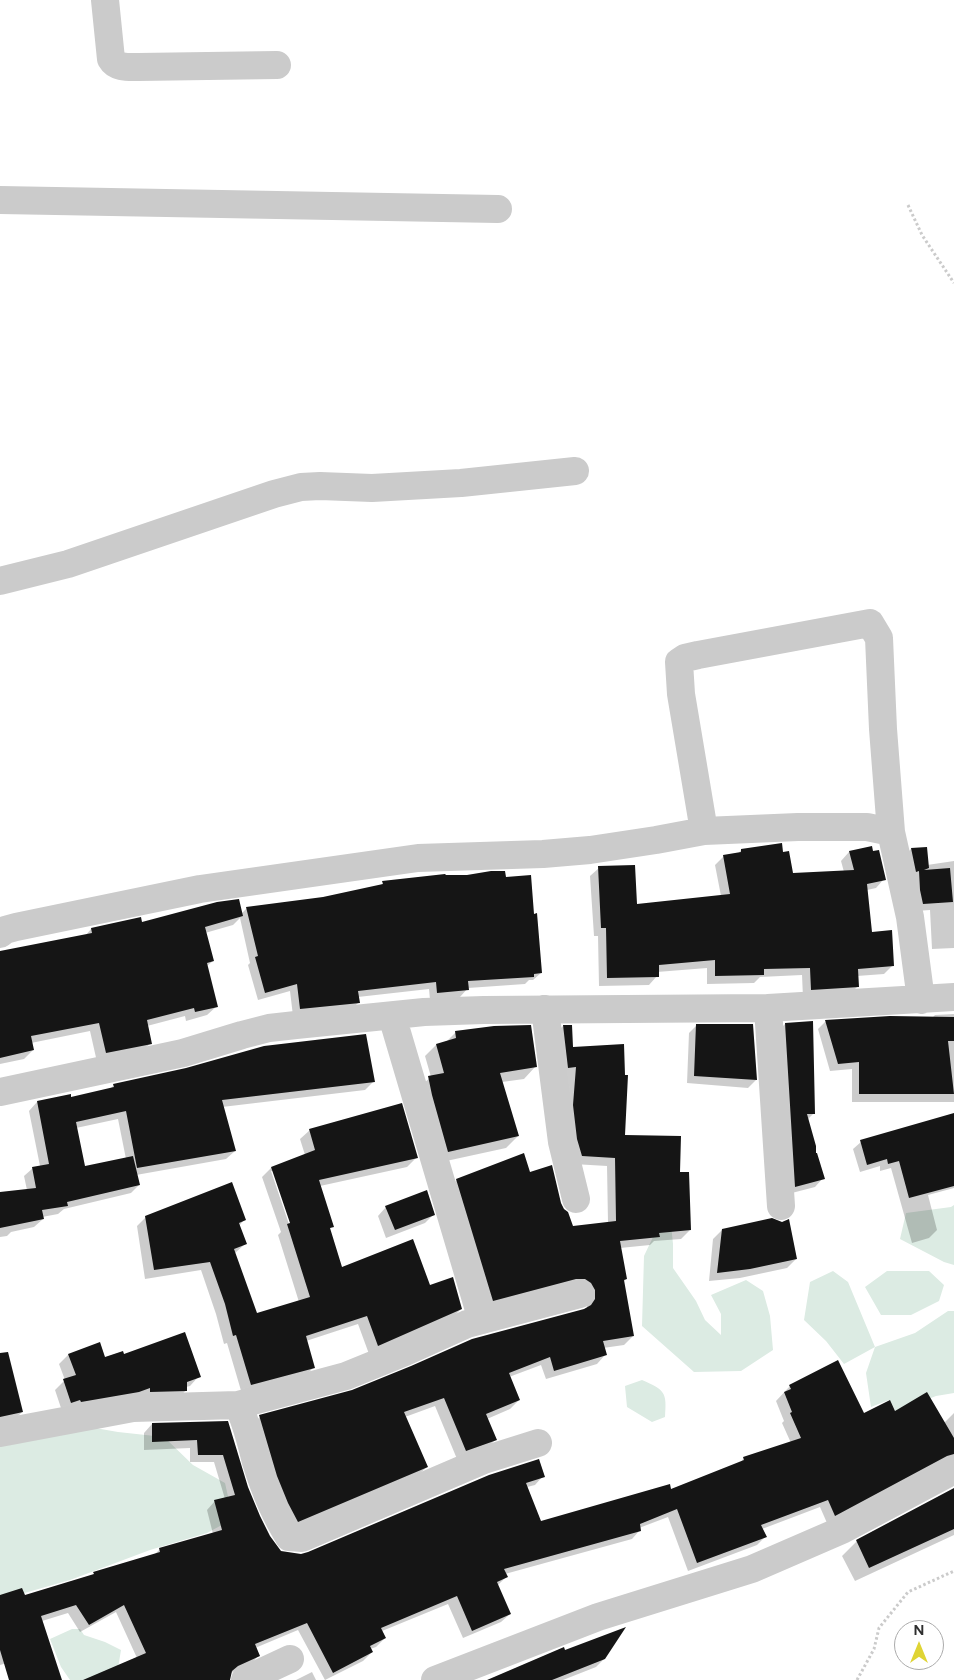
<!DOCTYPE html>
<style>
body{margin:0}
#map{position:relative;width:954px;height:1680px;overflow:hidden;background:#fff;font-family:Figtree,sans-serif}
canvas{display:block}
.north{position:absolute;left:894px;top:1620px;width:50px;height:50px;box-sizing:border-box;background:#fff;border:1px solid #ababab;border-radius:50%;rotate:0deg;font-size:14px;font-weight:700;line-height:20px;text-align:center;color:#2e2e2e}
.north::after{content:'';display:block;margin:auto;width:18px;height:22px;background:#dfd435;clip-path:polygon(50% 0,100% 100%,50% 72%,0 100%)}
</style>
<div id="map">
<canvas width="954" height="1680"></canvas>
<div class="north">N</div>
</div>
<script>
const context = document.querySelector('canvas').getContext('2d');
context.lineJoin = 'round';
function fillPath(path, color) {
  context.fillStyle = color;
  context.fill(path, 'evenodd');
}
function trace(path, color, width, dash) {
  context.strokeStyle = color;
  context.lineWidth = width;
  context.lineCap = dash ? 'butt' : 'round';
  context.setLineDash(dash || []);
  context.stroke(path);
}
fillPath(new Path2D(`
 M954,1205V1265L944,1262L900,1239L906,1213L951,1207Z
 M671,1224L673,1244V1268L696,1301L705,1320L721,1335V1314L711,1295L746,1280L763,1291L770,1316L773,1350L741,1371L694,1372L642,1326L644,1256L653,1237Z
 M833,1271L848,1282L875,1347L915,1333L948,1311H954V1393L936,1396L896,1412L889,1400L871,1407L866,1373L875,1347L844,1364L826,1341L804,1320L810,1282Z
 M887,1271H929L944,1285L939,1301L911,1315H881L865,1287Z
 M642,1380C665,1390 667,1392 665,1417L652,1422L627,1407L625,1386Z
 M49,1420L118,1432L164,1437L193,1465L225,1483L233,1519L207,1533L150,1550L70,1580L0,1600V1427Z
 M72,1629H80L84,1635L105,1642L121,1650L118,1668L97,1680H70L61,1667L50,1639Z`), '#dcebe3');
fillPath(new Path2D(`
 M926,848L927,865L954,861V948L932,949L930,910L916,911L904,856L911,849Z
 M741,850L782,853L792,874L844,872L841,861L849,852L884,879L876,888L867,890L871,933L892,966L884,974L857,976L858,986L849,995L803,998L802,975L760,977L754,983L707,984V968L657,972V976L649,985L599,986L598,936H594L590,876L599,868L635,905L721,896L715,865L724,856L738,854Z
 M505,878L533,915L541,973L533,980H529L525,984L468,988L460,997L430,1000L429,989L358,997L359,1002L351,1010L293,1016L290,991L258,1000L248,965L250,963L240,918L233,925L205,933L213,961L207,966L217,1006L207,1015L186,1021L185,1016L147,1026L151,1043L141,1052L97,1062L90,1031L31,1043L33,1050L24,1059L0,1064V969L85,936L91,929L109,925L241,914L247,908L323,898L380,886L383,883Z
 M954,1014V1102H852V1069L830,1071L818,1029L825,1022L890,1018H932L935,1015Z
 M785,1024L814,1113L807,1120L815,1155L823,1178L815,1187L788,1194L777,1032Z
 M697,1025H752L756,1080L748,1088L687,1083L689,1033Z
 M563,1026L572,1048L624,1136L679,1174L690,1230L681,1239L654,1241L650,1245L620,1248L626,1279L623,1282L633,1336L624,1345L603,1348L605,1355L597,1364L546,1379L541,1365L509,1377L519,1400L510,1409L487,1419L496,1439L487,1448L457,1459L435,1406L405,1417L427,1467L418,1475L290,1530L251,1425L260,1417L351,1392L584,1310L587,1308V1299L484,1309L448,1189L457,1180L529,1174L560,1203L572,1228L608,1223L607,1166L573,1164L554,1035Z
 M456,1032L535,1067L524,1079L502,1082L518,1136L506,1148L437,1163L417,1089L431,1077L425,1056L436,1045L446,1042Z
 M374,1081L365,1090L222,1107L235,1151L226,1159L136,1175L139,1185L131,1193L64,1209L58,1214L42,1217L43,1219L34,1227L11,1232L7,1236L0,1237V1193L27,1190L24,1176L33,1168L40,1166L29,1111L37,1102L70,1096V1099L110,1089L114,1085ZM118,1119L126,1159L84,1168L76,1128Z
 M954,1114V1188L928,1195L937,1230L929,1238L912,1243L891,1168L880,1171V1166L860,1172L853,1149L861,1142Z
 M310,1130L416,1158L407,1167L320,1186L332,1226L329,1230L341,1268L430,1287L461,1309L452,1318L369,1354L358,1324L306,1341L313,1368L304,1377L242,1394L227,1343L224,1344L216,1314L201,1270L145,1279L137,1226L146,1217L244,1220L239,1226L245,1244L234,1254L256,1314L299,1302L278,1235L281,1232L262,1177L271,1168L305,1155L300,1139ZM271,1171H273L293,1229L291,1230Z
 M386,1207L433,1215L425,1223L386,1238L378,1216Z
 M722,1230L796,1259L787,1268L740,1278L709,1281L713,1239Z
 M99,1344L104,1359L123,1356L199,1376L190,1386L186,1387V1390L177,1400L62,1411L55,1390L65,1380L59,1364L68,1355Z
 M0,1368L22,1412L13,1421L0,1423Z
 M790,1386L864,1415L895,1413L944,1423L954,1413V1462L827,1523L820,1507L762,1529L765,1537L757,1545L688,1571L668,1517L639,1528L640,1530L632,1539L505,1574L506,1577L497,1586L510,1614L501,1622L463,1638L448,1604L382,1631L385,1638L376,1647L370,1649L372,1652L363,1661L325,1680L298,1630L255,1648L259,1655L251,1664L231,1673L227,1680H86L137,1658L116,1612L80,1632L68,1613L42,1621L61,1680H27L21,1659L0,1665V1596L24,1597L154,1555L160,1549L213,1534L207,1510L215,1501L225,1499L214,1462H190V1448L144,1450V1433L152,1424L227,1422L247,1487L269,1536L281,1552L301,1555L543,1476L535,1485L527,1487L540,1522L670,1491L739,1464L744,1458L791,1443L782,1423L784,1421L776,1401Z
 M954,1496V1535L855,1581L842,1556L857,1541L909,1513Z
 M564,1652L604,1659L596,1667L563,1680H497Z
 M312,1672L316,1680H296Z`), '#0003');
fillPath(new Path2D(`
 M782,843L783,852L789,851L793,873L854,870L849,851L872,846L873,851L879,850L886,880L867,884L872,932L892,930L894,966L858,969L859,987L811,990L810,968L764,969V975L715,976V960L659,965V977L607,978L606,928H601L598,866L635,865L637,904L730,894L723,855L741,852V849Z
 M927,847L929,868L924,870L950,868L953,902L923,904L920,890L919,871L916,872L911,848Z
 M491,871H505L506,877L531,875L534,914L537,913L542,973L534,974V977L468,981L469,990L437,993L436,982L358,991L360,1003L300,1009L297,984L265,993L255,957L258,956L246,907L323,897L383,884L382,881L445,874L446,875H467Z
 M239,899L243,916L205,927L214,961L207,963L218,1007L195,1012L194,1008L147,1020L152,1044L106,1053L99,1023L31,1036L34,1050L0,1058V951L92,933L91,928L109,924L141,917L142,922L217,902Z
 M890,1016L954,1017V1041H948L954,1094H859V1062L838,1064L825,1020Z
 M813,1021L815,1114H807L816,1146V1153H817L825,1179L795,1187L785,1023Z
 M696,1024H753L757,1080L694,1076Z
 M531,1025L537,1067L500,1073L519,1136L448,1152L432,1095L428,1076L444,1073L436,1044L456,1038L455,1031L494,1026Z
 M563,1025H572L573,1047L624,1044L625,1075H628L625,1135L681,1136L680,1172H689L691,1230L659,1233L660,1237L620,1241L627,1279L624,1280L634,1336L603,1341L607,1355L554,1371L550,1357L509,1373L520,1400L486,1414L497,1440L466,1451L444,1398L404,1412L428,1467L298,1522L288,1503L277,1476L259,1415L352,1390L411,1366L472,1339L584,1309L591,1305L595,1299V1290L591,1283L585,1279H576L493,1301L456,1179L524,1153L530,1172L552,1165L561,1203L564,1209L568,1212L573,1226L616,1221L615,1158L582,1156L577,1139L573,1105L576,1067L568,1068Z
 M366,1034L375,1082L222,1100L236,1151L137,1168L126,1111L76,1122L85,1166L133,1156L140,1185L67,1202L68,1206L42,1210L44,1219L0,1228V1192L36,1188L32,1167L49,1164L37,1101L71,1094V1097L114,1087L113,1084L186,1068L264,1046Z
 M402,1103L418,1158L319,1180L334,1227L330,1228L342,1267L413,1239L430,1285L453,1277L462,1309L378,1346L367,1316L306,1336L315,1368L251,1385L236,1335L233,1336L225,1304L210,1262L154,1270L145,1216L232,1182L246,1220L239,1223L247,1244L234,1249L257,1313L310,1297L287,1224L290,1223L271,1167L315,1150L309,1129Z
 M954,1113V1186L909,1198L899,1161L888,1164L887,1159L867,1165L860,1140Z
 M427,1190L435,1215L395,1230L385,1206Z
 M772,1218L782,1222L789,1219L797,1259L750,1269L717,1273L722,1229Z
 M185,1332L201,1377L187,1382V1391L150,1392V1388L139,1392L81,1402L80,1400L71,1403L63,1379L76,1375L68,1354L100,1342L105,1357L123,1351L124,1354Z
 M8,1352L23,1412L0,1417V1353Z
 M838,1360L864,1413L890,1400L895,1411L927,1392L954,1438V1454L947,1456L835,1516L828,1500L761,1525L767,1537L697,1563L677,1509L640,1524L641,1531L504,1569L508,1577L497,1582L511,1614L472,1631L457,1596L381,1628L386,1638L370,1646L373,1652L333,1673L307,1623L255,1644L260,1656L238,1666L232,1671L230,1680H83L146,1653L124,1605L89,1625L76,1605L41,1616L62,1680H9L0,1650V1595L22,1588L25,1595L94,1574L93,1572L160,1552L159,1548L222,1530L214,1500L235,1495L223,1455H198L197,1440L152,1442V1423L228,1421L248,1487L260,1516L270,1536L281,1551L301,1554L308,1552L489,1475L539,1459L545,1477L526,1483L541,1521L670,1484L671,1489L744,1460L743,1457L801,1438L790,1413L792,1412L784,1392L791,1389L789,1385Z
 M954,1488V1529L869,1568L856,1540Z
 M626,1627L605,1659L552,1680H487L564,1647L565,1650Z`), '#151515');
trace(new Path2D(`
 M908,205L922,235L954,283
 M857,1680L874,1649L879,1628L908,1592L954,1571`), '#cbcbcb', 3, [2.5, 2.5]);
trace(new Path2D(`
 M105,0L111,59C116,68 128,67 138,67L277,65
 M0,200L498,209
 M0,581L68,564L274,494L301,487L320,486L372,488L461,483L575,471
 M704,831L681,694L679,662L685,658L698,655L870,623L879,638L883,729L891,832L910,917L921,1000
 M0,934L5,930L16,927L200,889L418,858L543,854L590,850L656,840L704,831L798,827H867L891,832
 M768,1008L781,1206
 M545,1009L562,1142L576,1199
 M392,1016L482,1320
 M0,1092L183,1053L242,1035L269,1028L296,1025L424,1012L484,1010L768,1008L954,997
 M238,1405C247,1424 251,1442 256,1462C264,1488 274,1514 289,1537L302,1538L484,1460L538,1443
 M0,1433L133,1408L238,1405L346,1376L405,1352L467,1324L580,1294
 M245,1680L290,1659
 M435,1680L598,1617L752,1569L842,1530L954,1470`), '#cbcbcb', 28);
</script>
